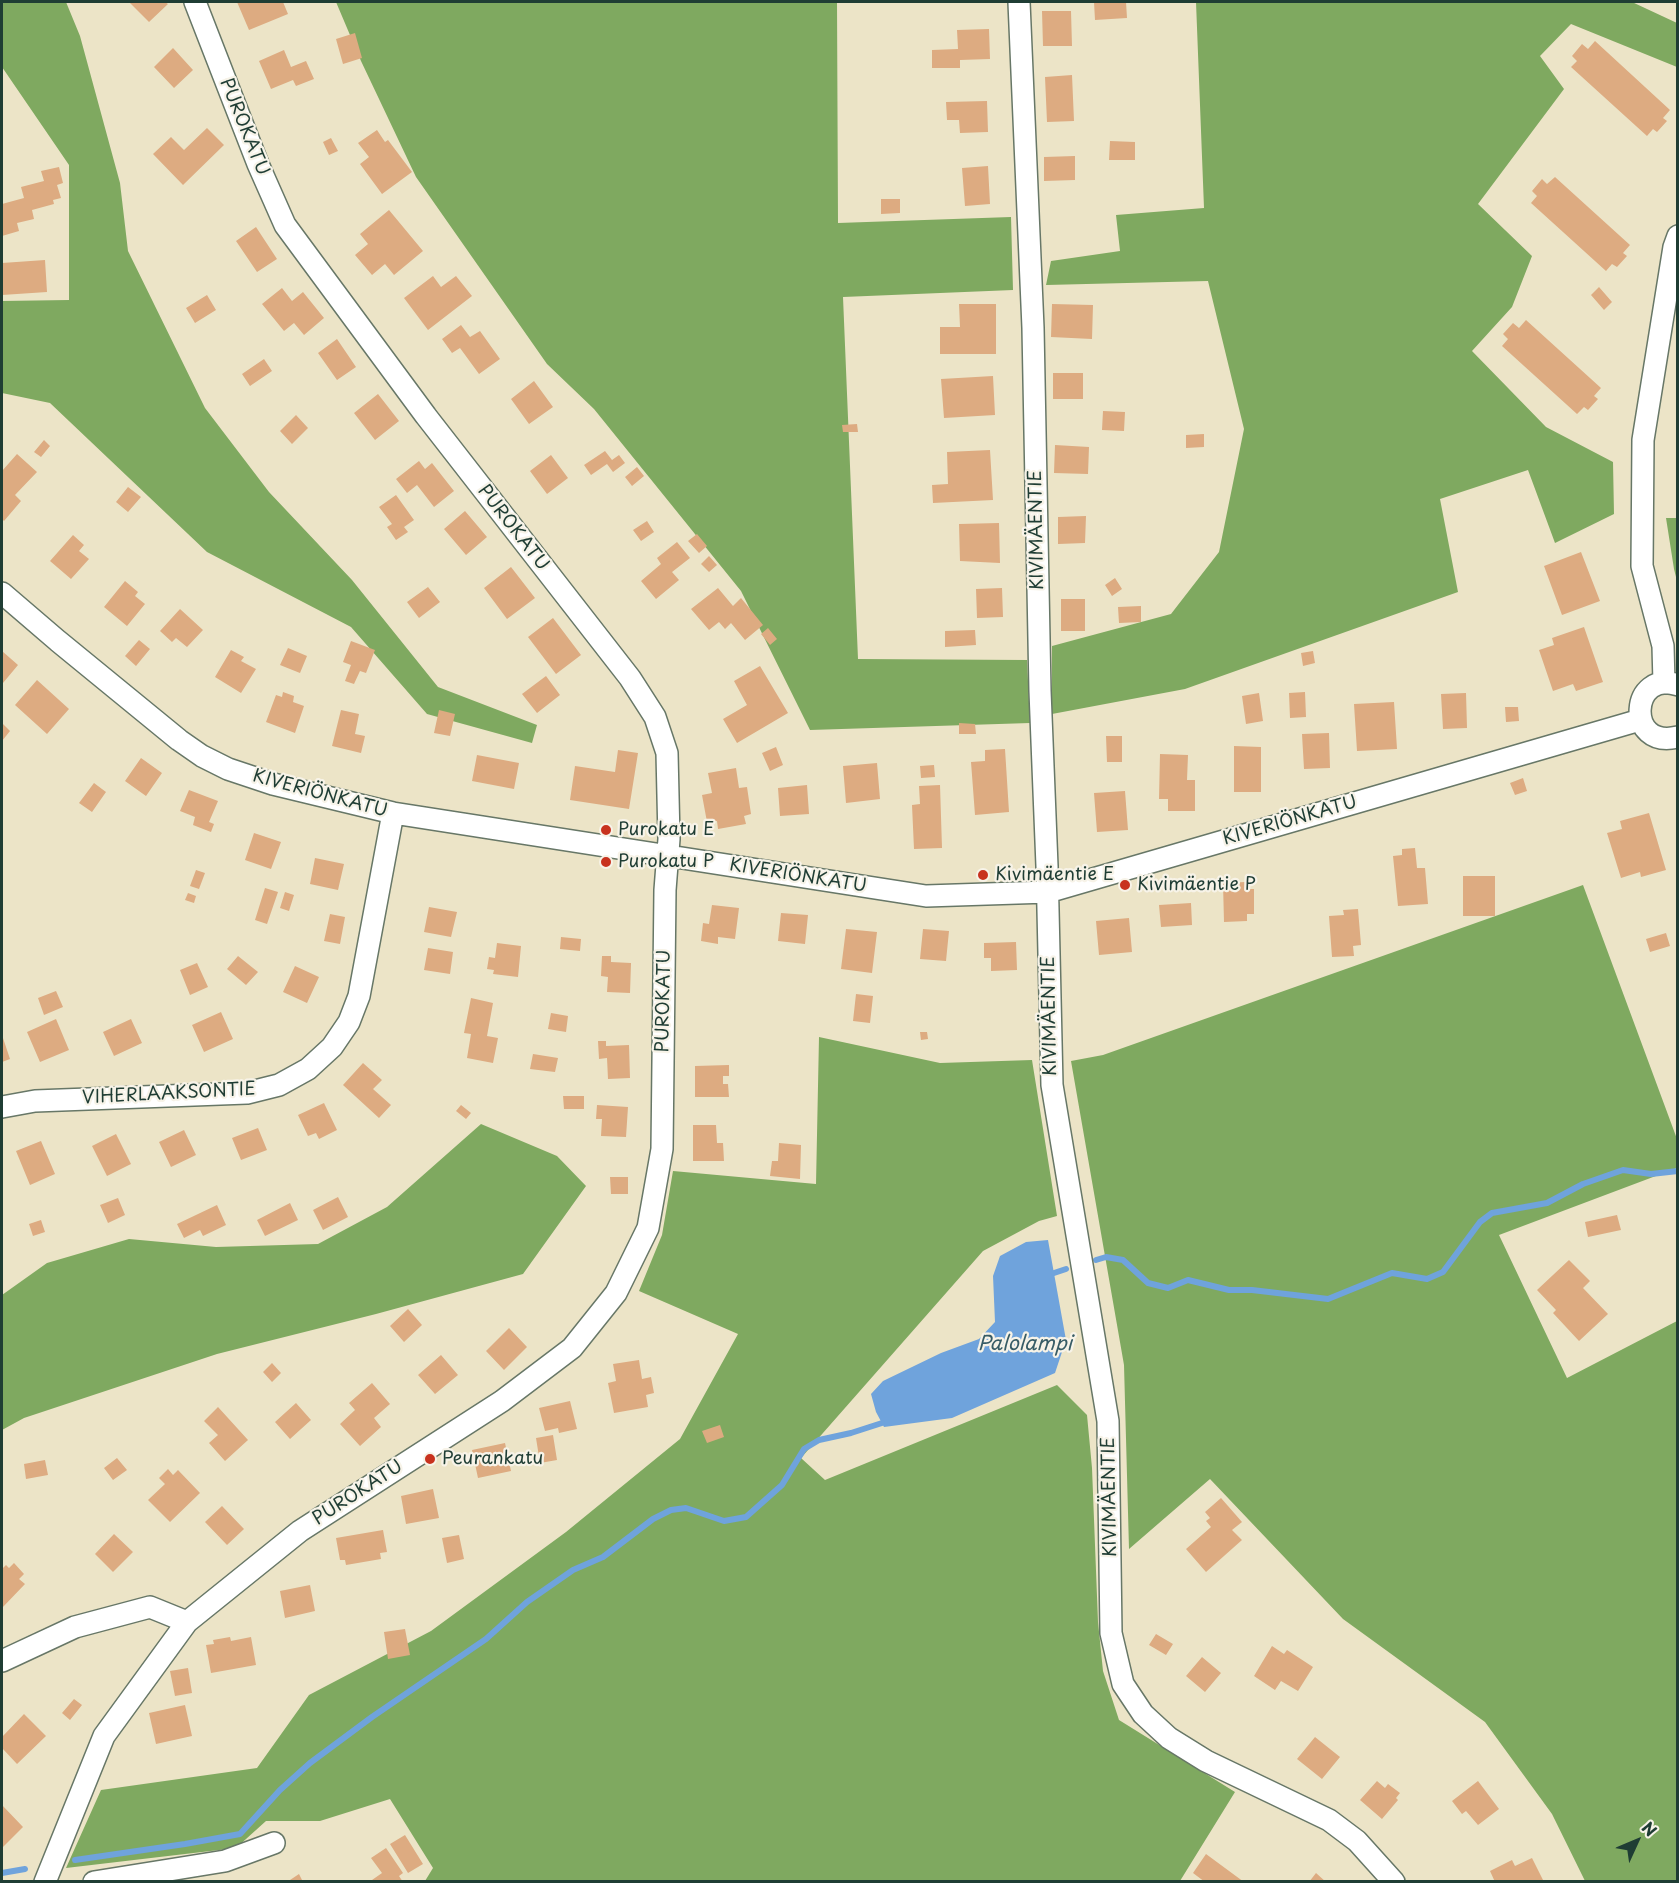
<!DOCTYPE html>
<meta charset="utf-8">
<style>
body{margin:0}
#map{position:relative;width:1679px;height:1883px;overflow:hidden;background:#ece4c7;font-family:"Playpen Sans",sans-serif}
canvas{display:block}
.frame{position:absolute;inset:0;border:3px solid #1f3d34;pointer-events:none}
.north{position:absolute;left:1607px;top:1811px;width:60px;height:60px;-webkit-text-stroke:4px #f7f3e8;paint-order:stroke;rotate:46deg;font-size:16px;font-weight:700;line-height:24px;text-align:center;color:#1f3d34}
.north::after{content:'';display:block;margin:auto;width:21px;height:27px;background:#1f3d34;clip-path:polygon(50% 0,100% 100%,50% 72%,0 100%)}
</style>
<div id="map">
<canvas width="1679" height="1883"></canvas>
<div class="frame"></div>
<div class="north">N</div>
</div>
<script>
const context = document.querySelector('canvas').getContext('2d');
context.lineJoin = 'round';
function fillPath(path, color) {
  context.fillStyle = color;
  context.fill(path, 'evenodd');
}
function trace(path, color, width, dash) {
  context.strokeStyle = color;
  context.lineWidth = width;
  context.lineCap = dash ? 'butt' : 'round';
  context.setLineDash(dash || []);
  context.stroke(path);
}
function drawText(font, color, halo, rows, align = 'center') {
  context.font = font + ' "Playpen Sans",sans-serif';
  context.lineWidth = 4.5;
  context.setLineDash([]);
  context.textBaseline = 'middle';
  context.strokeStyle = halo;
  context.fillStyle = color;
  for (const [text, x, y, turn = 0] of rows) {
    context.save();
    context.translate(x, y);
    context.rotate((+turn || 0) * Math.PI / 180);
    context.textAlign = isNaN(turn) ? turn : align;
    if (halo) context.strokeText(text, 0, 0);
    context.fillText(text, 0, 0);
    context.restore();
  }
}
fillPath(new Path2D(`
 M2,2H66L80,36L120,183L128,251L205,408L269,492L352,580L438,687L537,725L532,743L427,714L351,627L207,552L50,403L2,393V301L69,300V165L2,67Z
 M336,2H837L838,223L1011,217L1013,290L843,297L858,659L1027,660L1030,723L810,730L741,591L594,409L547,364L416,177L361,61Z
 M1196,2H1632L1677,23V67L1571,24L1540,56L1564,89L1478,204L1532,256L1512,307L1472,351L1546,427L1613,462L1614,514L1555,543L1528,470L1440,499L1458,592L1185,689L1052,714V646L1171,614L1219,552L1244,429L1208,281L1046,285L1051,261L1120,251L1116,215L1204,208Z
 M1666,518H1677V581L1674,569Z
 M1583,885L1677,1139V1168L1499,1235L1567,1378L1677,1321V1881H1585L1552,1814L1485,1722L1343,1619L1210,1479L1129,1549L1124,1365L1071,1061L1103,1055Z
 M819,1037L940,1063L1032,1060L1057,1216L1039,1221L983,1251L801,1458L825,1480L1057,1385L1087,1415L1092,1468L1098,1622L1103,1671L1119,1720L1235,1792L1180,1881H425L433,1868L390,1799L320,1821H266L236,1848L66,1868L101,1790L257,1768L309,1695L431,1631L566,1532L680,1439L738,1334L639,1291L662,1235L673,1171L816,1184Z
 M481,1124L557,1156L586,1186L523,1274L376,1314L217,1354L24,1418L2,1430V1295L47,1263L129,1239L216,1247L318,1244L387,1207Z`), '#7fa960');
fillPath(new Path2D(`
 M1048,1240L1066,1340L1055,1373L952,1418L884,1427L876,1412L871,1394L883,1381L941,1353L979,1339L995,1322L993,1276L1000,1256L1026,1242Z`), '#6fa3dc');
trace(new Path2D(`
 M1096,1260L1106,1257L1123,1260L1148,1283L1168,1288L1188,1280L1229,1290H1252L1328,1299L1392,1273L1427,1279L1443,1272L1480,1222L1492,1213L1547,1203L1583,1184L1623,1170L1651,1174L1678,1171
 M1054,1273L1066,1269
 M75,1860L185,1844L240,1834L280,1790L310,1763L372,1717L486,1639L527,1602L573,1570L603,1557L653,1519L671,1510L686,1508L724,1521L746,1517L782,1485L804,1449L819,1440L851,1433L882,1423
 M2,1873L25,1869`), '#6fa3dc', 6);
fillPath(new Path2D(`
 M129,2H165L168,4L149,22Z
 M237,2H283L288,14L249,30Z
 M1094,2H1126L1127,18L1095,20Z
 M1042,11H1071L1072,46H1043Z
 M989,29L990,59L960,60V68H932V50L958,49L957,30Z
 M355,33L362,58L343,64L336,39Z
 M1595,41L1670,110L1663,118L1667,121L1657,132L1653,129L1647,136L1571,67L1577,61L1572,56L1582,44L1588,49Z
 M173,48L193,70L174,88L154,67Z
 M284,50L291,67L306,61L314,79L296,86L293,80L271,89L259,61Z
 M1072,75L1074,121L1047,122L1045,77Z
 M987,101L988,132L960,133L959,120H947L946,102Z
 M207,128L224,145L183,185L153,154L171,137L184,150Z
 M377,130L385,142L388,140L412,172L382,194L360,164L369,157L358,143Z
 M331,138L338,151L329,155L323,142Z
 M1110,141L1135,142V160H1109Z
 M1075,156V180L1044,181V157Z
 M988,166L990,204L965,206L962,168Z
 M59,167L63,183L57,185L61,198L53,200L54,204L32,210L34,219L17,223L19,231L2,236V204L24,198L21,187L44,181L41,171Z
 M1555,177L1630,245L1623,253L1627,256L1617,267L1612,264L1606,271L1531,203L1537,196L1532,191L1542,179L1547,184Z
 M881,199H900V213L881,214Z
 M389,210L423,251L394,275L385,264L372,275L355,255L368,244L360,234Z
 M256,227L277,259L257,272L236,241Z
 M45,260L47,292L2,295V263Z
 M433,276L441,287L456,276L472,296L428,330L404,298Z
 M1599,287L1612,302L1604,310L1591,295Z
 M282,288L292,301L303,292L324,318L304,335L294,323L284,331L262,304Z
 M207,295L216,310L195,323L186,308Z
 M959,304H996V354H940V327H960Z
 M1052,304L1093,305L1092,339L1051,337Z
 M1526,320L1601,388L1594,396L1598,399L1588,410L1584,407L1577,414L1502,346L1508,339L1503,334L1513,323L1519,328Z
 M461,325L470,337L480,331L500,359L479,374L460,348L452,353L442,339Z
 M337,339L356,367L337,380L318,353Z
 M264,359L272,371L250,386L242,374Z
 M1053,373H1083V399H1053Z
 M993,376L995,415L944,418L941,379Z
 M534,381L553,407L529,424L511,399Z
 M378,394L399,421L375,440L354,413Z
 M1103,411L1125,412L1124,431L1102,430Z
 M296,415L308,428L292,444L280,431Z
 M857,424L858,432H843L842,425Z
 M1204,434V447L1186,448V435Z
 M44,440L50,446L41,457L34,452Z
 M1055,445L1089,447L1088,474L1054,473Z
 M990,450L993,500L933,503L932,485L948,484L947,452Z
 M605,451L612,460L619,455L625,463L613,472L607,464L591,475L584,465Z
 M17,454L37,472L15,495L21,501L4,521L2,519V471Z
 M551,455L568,478L547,494L530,471Z
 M419,461L425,469L432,463L454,491L434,507L417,485L407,493L396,479Z
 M637,467L644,476L632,486L625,477Z
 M128,487L141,497L128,512L116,502Z
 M396,495L414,520L404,527L408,532L396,540L387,527L392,524L379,507Z
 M465,511L487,537L466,555L444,529Z
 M1086,516L1085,543L1058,544V517Z
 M647,521L654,532L641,541L633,530Z
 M999,523L1000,563L960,561L959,524Z
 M697,534L707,546L699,553L688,541Z
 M73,535L84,545L79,551L89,559L71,579L50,561Z
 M677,542L690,558L672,572L679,580L656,599L641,581L661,564L657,558Z
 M1581,552L1600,601L1562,615L1544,566Z
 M709,556L717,565L709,572L701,564Z
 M511,567L535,598L507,619L484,588Z
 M1115,578L1122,589L1112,596L1105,585Z
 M125,581L138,592L135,596L145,604L127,626L104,607Z
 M428,587L440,602L419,618L407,602Z
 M718,588L733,606L741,598L763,625L745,640L731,623L725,629L719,622L709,630L691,609Z
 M1002,588L1003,617L977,618L976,589Z
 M1061,599H1085V631H1061Z
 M1141,606V622L1119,623L1118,607Z
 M180,609L203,630L187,647L176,638L172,642L160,631Z
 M553,618L581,655L556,674L528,637Z
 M1584,627L1603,682L1576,691L1573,684L1553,691L1539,650L1554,645L1552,638Z
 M768,628L777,639L770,645L761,634Z
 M975,630L976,645L945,647V631Z
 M139,640L150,649L136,666L125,656Z
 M351,641L375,650L366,673L360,671L354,684L345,681L351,665L343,662Z
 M288,648L307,656L300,673L280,665Z
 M231,650L244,657L241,661L256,669L241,693L215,677Z
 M2,651L18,665L3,683L2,682Z
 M1313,651L1315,663L1303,666L1301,653Z
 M760,666L788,713L737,743L723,719L747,705L734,681Z
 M546,676L560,695L537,713L522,694Z
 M37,680L69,709L47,734L15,705Z
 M283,692L294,696L293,702L304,706L295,733L266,722L276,695L282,697Z
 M1305,692L1306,717L1290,718L1289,693Z
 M1259,693L1263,721L1246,724L1242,696Z
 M1466,693L1467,728L1443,729L1441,694Z
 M1394,702L1397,749L1357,751L1354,704Z
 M1505,707H1518L1519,721L1506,722Z
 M341,710L359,714L355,734L365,736L361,753L332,746Z
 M439,710L455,714L450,736L434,733Z
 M2,723L10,731L2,741Z
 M959,723L975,724L976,734H959Z
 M1329,733L1330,768L1304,769L1302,734Z
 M1106,736H1122V762H1107Z
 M1234,746L1261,747V792H1234Z
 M776,747L783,765L770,771L762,753Z
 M1005,749L1009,812L975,815L971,762L985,761V750Z
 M618,750L638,753L629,809L570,800L575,766L615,772Z
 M1160,754L1188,755L1187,780H1195V811H1168V799H1159Z
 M477,755L519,763L514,789L472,781Z
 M141,758L162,773L146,796L125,781Z
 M877,763L880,799L846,803L843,766Z
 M934,765L935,777L921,778L920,766Z
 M736,768L739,788L747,787L751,814L744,816L746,824L718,829L717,821L707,822L702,795L712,793L708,773Z
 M1523,778L1527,791L1515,795L1510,783Z
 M94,783L106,792L92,812L79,803Z
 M807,785L809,814L780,816L778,788Z
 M940,785L942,848L914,849L912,805L920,804L919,786Z
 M189,790L218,801L209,822L214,824L211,832L193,825L195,817L180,811Z
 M1125,791L1128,830L1097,832L1094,793Z
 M1649,813L1666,870L1641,877L1640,872L1621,878L1607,833L1622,829L1620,821Z
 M254,833L281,842L271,869L245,860Z
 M1415,848L1417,868H1425L1428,904L1398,906L1393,856L1402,855V849Z
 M315,858L344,864L338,890L310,884Z
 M196,870L205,873L199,889L190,886Z
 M1463,876H1495V916H1463Z
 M1246,882L1247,889H1254V914H1247V921L1224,922L1223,883Z
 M265,888L278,892L267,924L255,920Z
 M285,892L294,895L289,911L280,908Z
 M188,893L196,896L194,903L185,900Z
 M1191,903L1192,925L1161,927L1159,905Z
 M712,905L739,908L735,939L718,937V944L701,941L703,923L709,924Z
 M429,907L457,912L451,937L424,932Z
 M1358,909L1361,945L1353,946L1354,956L1332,957L1329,916L1344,915L1343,910Z
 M781,913L808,915L805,944L778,941Z
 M330,914L345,917L340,944L324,941Z
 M1129,918L1132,952L1099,955L1096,921Z
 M846,929L877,932L872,973L841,969Z
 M923,929L949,931L946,961L920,959Z
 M1666,933L1670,946L1650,952L1646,939Z
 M561,937L581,939L580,951L560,949Z
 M1016,942L1017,970L991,971V958H984V943Z
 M497,943L521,946L518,977L493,974L494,970L487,969L489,957L495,958Z
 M428,948L453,952L450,974L424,970Z
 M238,956L258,972L246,985L227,969Z
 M602,956H611V962L631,963L630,993L607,992L608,977L601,976Z
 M197,963L208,987L190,995L180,970Z
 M295,966L319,977L307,1003L283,992Z
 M56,991L63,1007L44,1015L38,998Z
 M856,994L873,996L870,1023L853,1021Z
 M471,998L493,1003L487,1036L498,1038L493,1063L467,1058L471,1034L464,1033Z
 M221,1012L233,1039L204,1052L192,1025Z
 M551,1013L568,1016L566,1032L548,1029Z
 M56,1019L69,1050L40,1062L27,1032Z
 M131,1019L142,1043L114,1056L103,1032Z
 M920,1032H927L928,1039L921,1040Z
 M2,1035L10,1059L2,1062Z
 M598,1041H606V1046L629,1045L630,1078L608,1079L607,1058L599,1059Z
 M533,1054L558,1058L555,1072L530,1069Z
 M363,1063L382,1080L373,1089L391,1105L379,1118L343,1085Z
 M729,1065V1076H723V1084H728L729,1097H695V1066Z
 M563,1096H584V1109H564Z
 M324,1103L337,1130L319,1139L316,1133L308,1136L298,1115Z
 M461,1105L471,1113L466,1119L456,1111Z
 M597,1105L628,1107L626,1137L601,1136L602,1119H596Z
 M693,1125H716L717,1143H723L724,1161H693Z
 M258,1128L267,1150L241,1160L232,1138Z
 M184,1130L196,1155L171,1167L159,1142Z
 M116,1134L131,1164L107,1176L92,1146Z
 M41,1141L55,1174L30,1185L16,1151Z
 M779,1143L801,1145L800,1179L770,1176L772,1161H778Z
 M610,1177H628V1194H611Z
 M338,1197L348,1217L323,1230L313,1210Z
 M118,1198L125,1215L108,1223L100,1205Z
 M290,1203L298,1220L265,1236L257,1220Z
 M217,1205L226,1225L203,1236L200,1230L184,1238L177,1224Z
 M1617,1215L1621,1230L1588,1237L1585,1222Z
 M41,1220L45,1232L33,1236L29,1224Z
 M1569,1260L1590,1281L1583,1288L1608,1314L1579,1341L1553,1313L1556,1310L1537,1290Z
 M408,1309L422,1325L404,1342L390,1326Z
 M509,1328L527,1347L504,1370L486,1351Z
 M441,1355L458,1375L435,1394L418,1375Z
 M639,1360L642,1379L651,1377L654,1393L646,1395L648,1407L614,1413L608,1383L616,1381L613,1364Z
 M272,1363L281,1373L272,1382L263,1372Z
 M372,1383L390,1404L374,1418L381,1427L360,1446L340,1424L355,1410L349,1403Z
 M570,1401L577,1429L559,1433L558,1428L545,1431L539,1408Z
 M296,1403L311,1420L290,1439L275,1422Z
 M218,1407L248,1440L225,1461L209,1443L218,1435L204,1421Z
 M720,1425L724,1437L707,1443L702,1431Z
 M553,1435L557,1460L540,1463L536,1438Z
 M505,1443L511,1471L478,1478L472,1450Z
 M117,1458L127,1470L113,1480L104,1468Z
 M45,1460L48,1475L26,1479L24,1464Z
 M168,1469L173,1475L178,1470L200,1493L170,1522L148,1500L165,1484L159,1478Z
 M433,1489L439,1518L406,1524L401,1496Z
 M1221,1498L1242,1522L1232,1530L1242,1540L1206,1572L1186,1549L1211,1527L1206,1521L1210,1518L1205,1512Z
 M222,1506L244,1529L227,1545L205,1522Z
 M383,1530L387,1552L380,1553L381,1559L346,1565L345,1560H340L336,1538Z
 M114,1534L133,1552L113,1572L95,1554Z
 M459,1535L464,1559L447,1563L442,1538Z
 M14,1563L24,1574L19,1579L25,1584L2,1608V1569L6,1565L9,1568Z
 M310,1585L315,1611L285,1618L280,1591Z
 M405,1629L410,1655L388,1659L384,1632Z
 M1156,1634L1173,1644L1166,1655L1149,1645Z
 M230,1637L231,1641L251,1637L256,1665L211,1673L206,1645L214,1644L213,1640Z
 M1272,1646L1284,1654L1287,1650L1313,1667L1298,1691L1281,1681L1275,1690L1254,1676Z
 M1202,1657L1221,1673L1205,1692L1186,1676Z
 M188,1668L192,1693L175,1696L170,1671Z
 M74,1699L82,1705L70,1720L62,1713Z
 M185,1705L192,1736L156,1744L149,1713Z
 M24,1714L46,1736L17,1764L2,1748V1737Z
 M1315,1737L1340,1757L1322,1779L1297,1759Z
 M1377,1781L1385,1788L1388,1784L1400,1793L1396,1798L1398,1800L1382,1819L1360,1800Z
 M1478,1781L1499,1809L1478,1825L1466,1811L1462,1814L1452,1801Z
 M2,1805L23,1827L3,1847L2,1845Z
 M405,1835L423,1864L408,1873L390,1844Z
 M386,1848L403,1873L399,1876L403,1882H373L372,1880L382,1873L371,1858Z
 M1206,1854L1244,1882H1205L1193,1873Z
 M1532,1858L1544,1882H1495L1490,1871L1512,1860L1515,1866Z
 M1316,1873L1326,1882H1309Z
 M299,1874L303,1882H287Z`), '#ddab81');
const minor = new Path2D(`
 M1019,2L1033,328L1040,691L1047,866L1052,1085L1108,1421L1111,1633L1123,1684L1143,1714L1169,1738L1206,1761L1329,1820L1357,1841L1394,1882
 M2,593L58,641L179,740L202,756L228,769L273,784L393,813L926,896L1048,892L1640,720
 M1664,683L1663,646L1642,566L1643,440L1674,247L1678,236
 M1678,685C1631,668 1624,750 1678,737
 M2,1107L35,1101L247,1093L279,1085L308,1069L332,1047L349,1022L359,996L393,813
 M2,1661L75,1627L150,1607L187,1622
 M45,1882L104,1736L187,1622L300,1531L502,1401L572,1348L616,1293L648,1228L662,1149L665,890L669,839L667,753L655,717L630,678L426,416L285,225L258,164L195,2
 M94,1882L225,1861L274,1843`);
trace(minor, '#677767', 24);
trace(minor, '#fff', 21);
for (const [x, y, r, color] of [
 [606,830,6,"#c8321e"],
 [606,862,6,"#c8321e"],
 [983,875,6,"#c8321e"],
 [1125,885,6,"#c8321e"],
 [430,1459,6,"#c8321e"]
]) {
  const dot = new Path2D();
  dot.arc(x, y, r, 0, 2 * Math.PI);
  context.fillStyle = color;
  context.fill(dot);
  trace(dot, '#f7f3e8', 2);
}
drawText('18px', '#1f3d34', '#f7f3e8', [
 ["PUROKATU",244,127,68],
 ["PUROKATU",513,528,52],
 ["KIVIMÄENTIE",1037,530,-91],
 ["KIVERIÖNKATU",320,794,15],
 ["KIVERIÖNKATU",1290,821,-16],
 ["KIVERIÖNKATU",798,876,9],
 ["PUROKATU",664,1001,-89],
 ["KIVIMÄENTIE",1050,1016,-91],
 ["VIHERLAAKSONTIE",169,1094,-3],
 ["PUROKATU",358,1493,-33],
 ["KIVIMÄENTIE",1110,1497,-91]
]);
drawText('18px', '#1f3d34', '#f7f3e8', [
 ["Purokatu E",618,830],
 ["Purokatu P",618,862],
 ["Kivimäentie E",995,875],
 ["Kivimäentie P",1137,885],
 ["Peurankatu",442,1459]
], 'left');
drawText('italic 20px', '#375c66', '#f7f3e8', [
 ["Palolampi",1025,1344]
]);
</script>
